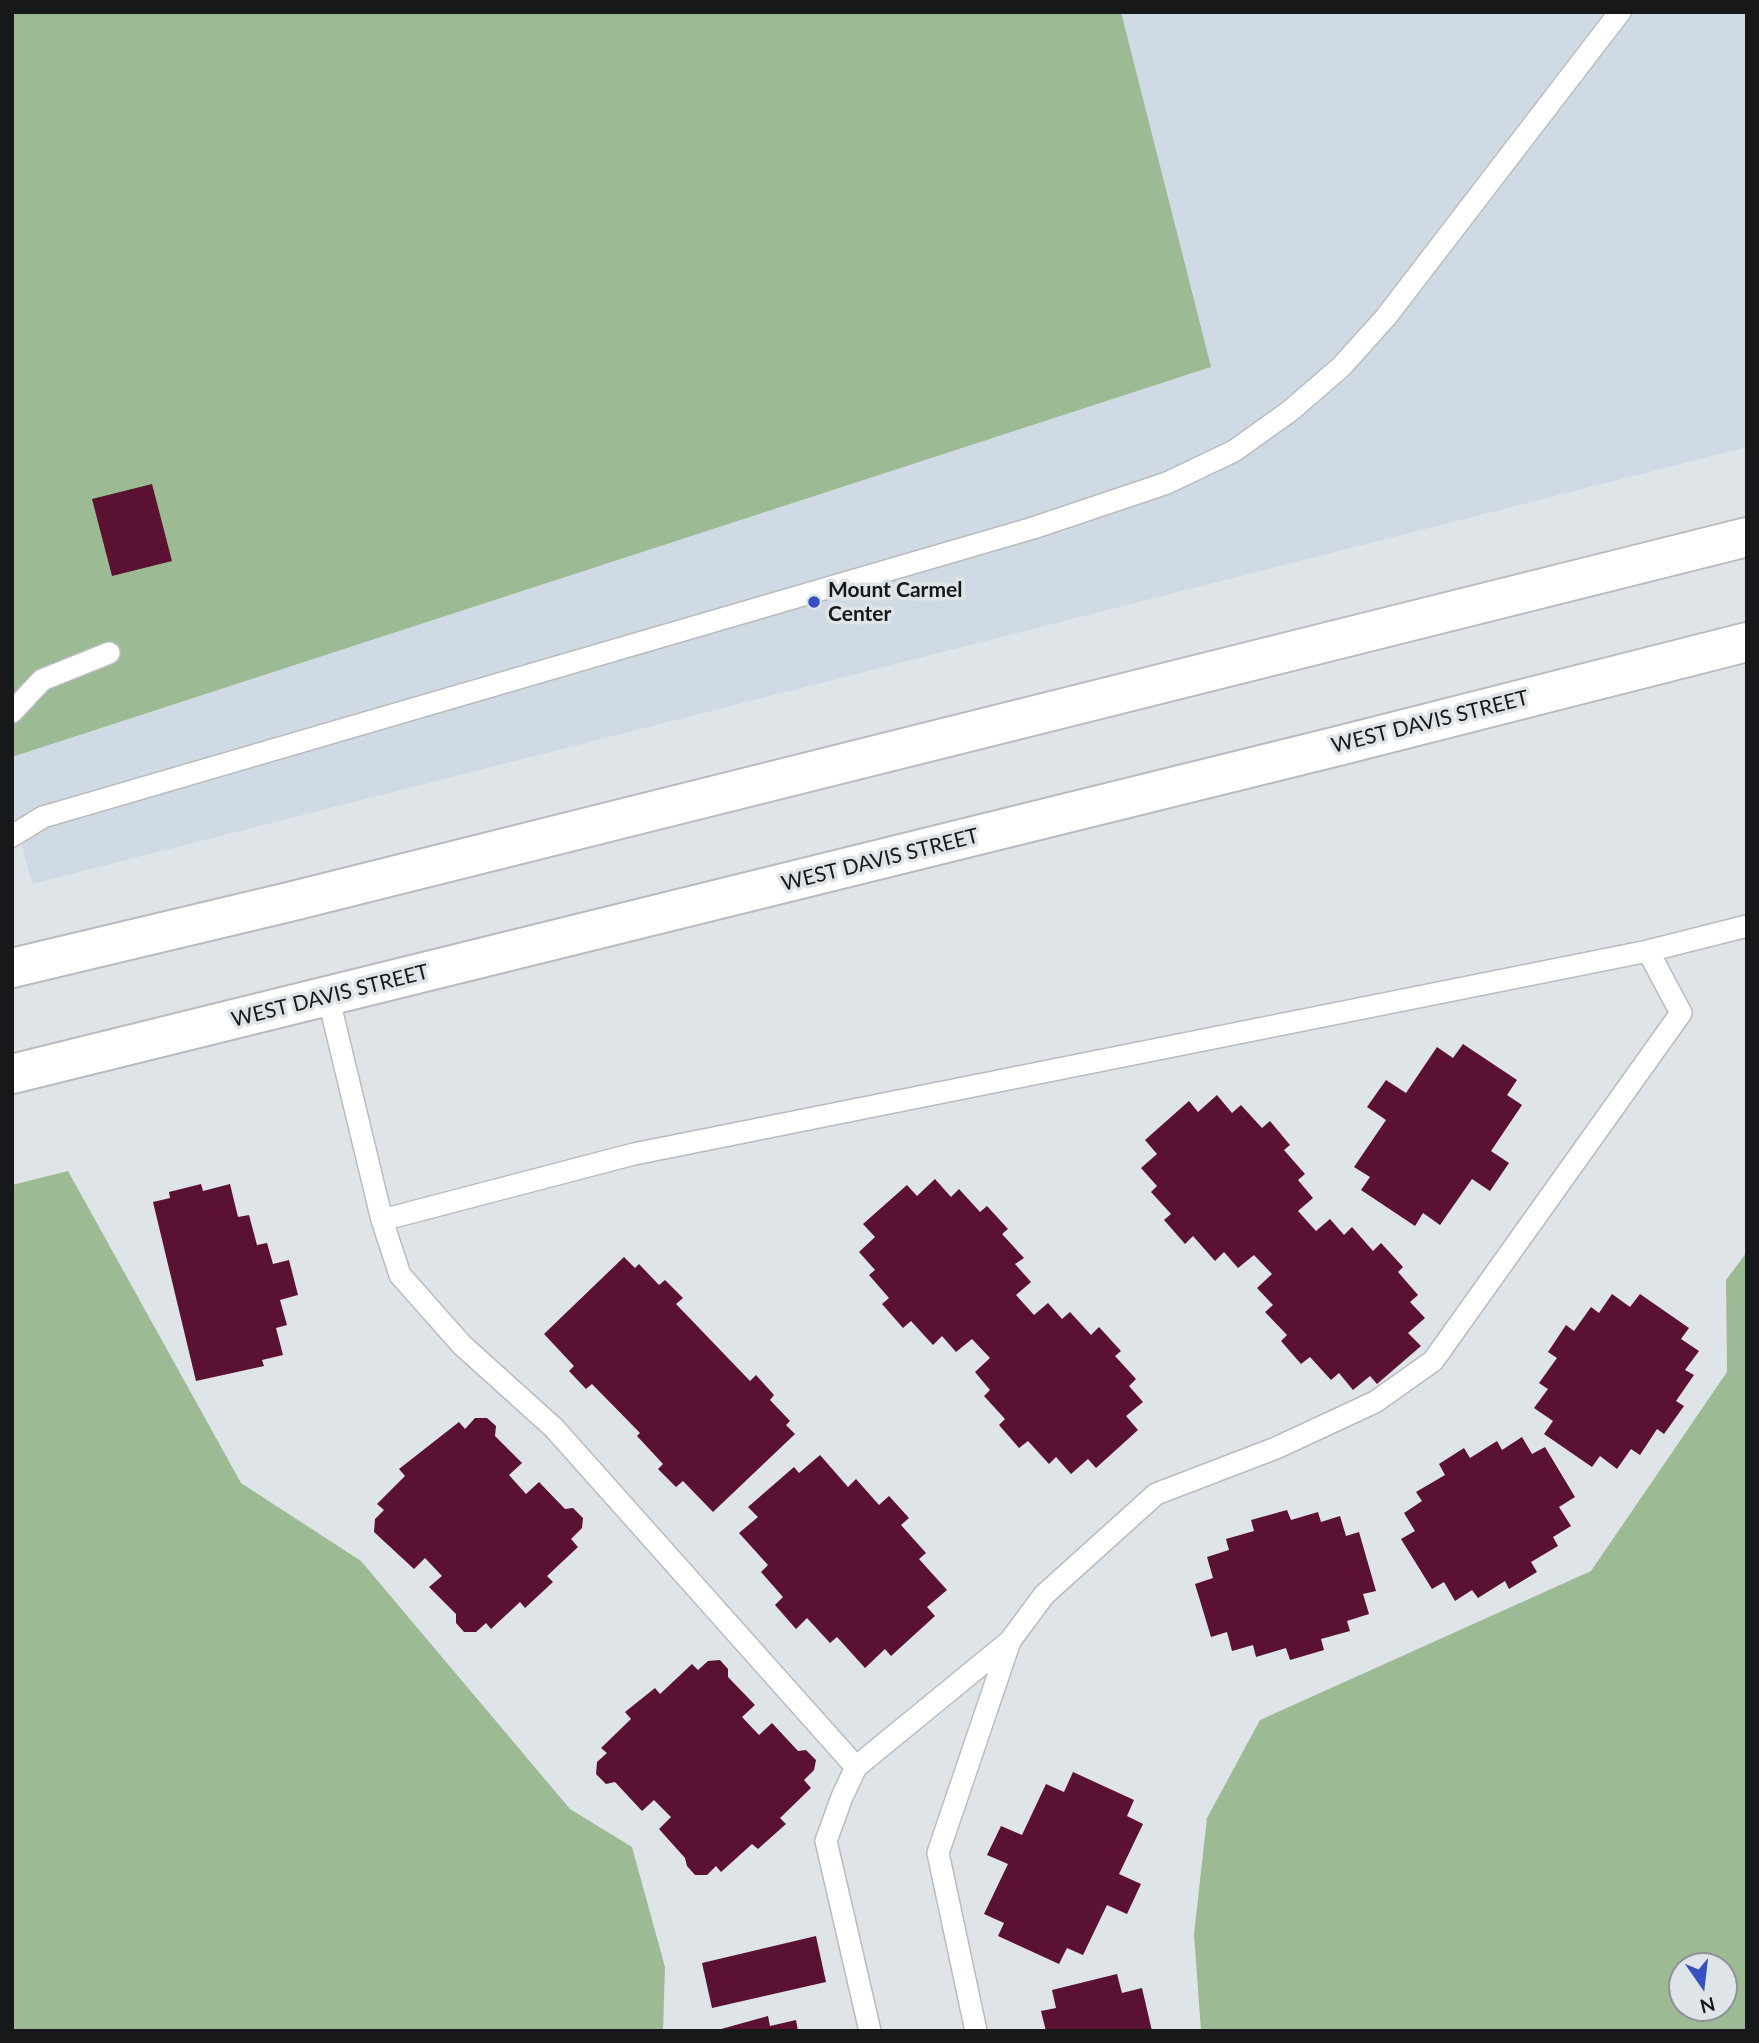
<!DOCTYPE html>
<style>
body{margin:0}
#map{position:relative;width:1759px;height:2043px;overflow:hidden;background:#dfe4e8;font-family:Lato,sans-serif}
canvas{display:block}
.frame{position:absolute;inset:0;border:14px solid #17181a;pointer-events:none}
.north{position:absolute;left:1668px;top:1952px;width:70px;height:70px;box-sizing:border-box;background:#dfe4e8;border:2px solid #8f9296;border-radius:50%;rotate:166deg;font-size:19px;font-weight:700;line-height:28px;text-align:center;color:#17181a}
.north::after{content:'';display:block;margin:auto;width:24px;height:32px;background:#364fc1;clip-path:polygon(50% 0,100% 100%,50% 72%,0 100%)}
</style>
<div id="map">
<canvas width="1759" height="2043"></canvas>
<div class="frame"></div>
<div class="north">N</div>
</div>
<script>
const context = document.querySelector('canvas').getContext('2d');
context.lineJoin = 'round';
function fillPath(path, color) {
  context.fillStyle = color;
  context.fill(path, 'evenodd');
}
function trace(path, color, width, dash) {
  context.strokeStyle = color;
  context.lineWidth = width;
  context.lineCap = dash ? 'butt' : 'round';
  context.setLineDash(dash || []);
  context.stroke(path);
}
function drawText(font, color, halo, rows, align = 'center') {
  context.font = font + ' Lato,sans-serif';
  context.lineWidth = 7;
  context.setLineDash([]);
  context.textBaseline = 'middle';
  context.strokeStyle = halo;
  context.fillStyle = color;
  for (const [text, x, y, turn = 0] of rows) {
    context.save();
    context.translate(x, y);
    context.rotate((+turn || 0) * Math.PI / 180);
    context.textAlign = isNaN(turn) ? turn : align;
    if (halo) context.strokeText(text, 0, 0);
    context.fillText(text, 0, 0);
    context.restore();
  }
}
fillPath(new Path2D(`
 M1121,12H1747V447L32,884L12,806V757L1210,367Z`), '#d0dae4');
fillPath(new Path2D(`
 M12,12H1121L1211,367L12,757Z
 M68,1171L241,1483L361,1561L570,1809L632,1847L665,1967L663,2031H12V1185Z
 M1747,1252V2031H1201L1194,1934L1207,1818L1260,1720L1591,1571L1727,1372L1726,1280ZM1682,1966H1724V2008H1682Z`), '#9cbb94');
fillPath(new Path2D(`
 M152,484L172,561L112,576L92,499Z
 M1463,1044L1517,1080L1507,1095L1522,1105L1491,1151L1509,1163L1490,1191L1472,1179L1440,1225L1423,1213L1415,1226L1361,1190L1370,1177L1354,1167L1386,1120L1367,1107L1386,1080L1406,1093L1437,1047L1453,1058Z
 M1217,1095L1232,1113L1241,1105L1262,1128L1270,1121L1290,1145L1284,1150L1305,1174L1298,1180L1313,1198L1298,1211L1316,1231L1330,1219L1344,1235L1352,1227L1373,1251L1381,1243L1403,1267L1398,1272L1418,1295L1410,1302L1425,1318L1408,1333L1421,1346L1377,1384L1370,1376L1353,1390L1339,1373L1331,1380L1310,1357L1301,1364L1281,1341L1287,1335L1265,1312L1273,1305L1257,1288L1272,1274L1254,1255L1238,1268L1224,1252L1215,1261L1193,1236L1185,1244L1164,1220L1171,1214L1151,1192L1157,1186L1141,1168L1157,1154L1145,1140L1189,1101L1198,1112Z
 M935,1179L951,1197L959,1189L980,1212L987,1206L1008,1229L1002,1234L1024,1258L1015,1264L1031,1282L1016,1295L1034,1315L1048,1303L1062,1319L1070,1312L1091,1335L1099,1327L1121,1351L1115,1356L1136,1379L1129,1386L1143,1402L1126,1416L1138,1430L1096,1468L1088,1459L1071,1474L1056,1457L1049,1464L1028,1441L1019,1448L999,1425L1005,1419L984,1396L990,1390L975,1372L990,1358L972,1339L956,1352L942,1336L933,1345L911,1321L903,1328L882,1304L889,1298L869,1275L875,1270L859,1252L875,1237L863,1224L907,1185L917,1196Z
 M201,1184L203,1191L230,1184L238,1217L249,1215L257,1245L267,1243L273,1264L289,1260L298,1295L280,1300L287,1325L276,1328L283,1355L262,1360L264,1366L196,1381L153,1202L170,1198L169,1192Z
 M624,1257L635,1268L639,1264L659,1285L665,1280L683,1298L676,1304L750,1381L756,1375L774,1395L770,1400L790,1421L786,1425L795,1434L713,1512L683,1481L676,1487L658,1469L663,1464L637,1436L640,1433L592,1384L586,1389L569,1371L574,1366L544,1334Z
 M1612,1294L1630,1307L1640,1294L1689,1328L1681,1339L1699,1351L1685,1370L1694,1375L1676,1401L1684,1406L1664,1434L1657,1429L1640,1455L1631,1449L1617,1469L1600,1456L1592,1467L1544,1434L1553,1421L1534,1408L1548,1389L1539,1383L1557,1358L1548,1352L1566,1325L1574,1331L1591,1307L1599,1313Z
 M475,1418H487L496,1426L495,1436L522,1463L509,1475L526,1494L539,1482L565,1509L573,1508L583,1518L582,1528L571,1539L578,1547L547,1576L553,1582L525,1608L520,1602L491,1629L486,1623L476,1632H464L456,1623V1614L429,1587L442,1576L425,1558L414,1569L374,1532L375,1519L384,1510L377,1504L405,1476L399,1469L459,1422L465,1429Z
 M1522,1437L1532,1454L1545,1447L1575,1497L1559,1507L1571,1526L1553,1537L1558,1546L1531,1562L1537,1572L1509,1589L1505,1581L1478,1598L1472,1590L1455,1601L1444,1582L1432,1589L1401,1539L1415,1531L1404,1513L1422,1501L1416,1492L1445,1475L1439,1464L1464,1448L1470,1458L1497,1441L1502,1450Z
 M820,1455L848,1487L856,1479L879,1505L889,1496L909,1518L901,1525L926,1553L919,1559L947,1590L927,1607L935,1616L891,1656L885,1649L865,1668L837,1637L830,1643L807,1618L796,1629L775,1605L783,1597L761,1572L768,1565L739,1533L758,1517L748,1507L794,1467L799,1473Z
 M1287,1510L1291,1520L1318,1512L1321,1522L1340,1516L1346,1536L1359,1532L1376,1591L1363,1594L1369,1614L1347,1621L1350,1631L1321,1639L1324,1650L1290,1660L1286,1648L1256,1657L1253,1645L1232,1651L1227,1632L1211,1637L1195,1584L1213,1578L1207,1557L1229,1550L1226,1539L1254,1531L1251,1520Z
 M720,1660L728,1669V1677L755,1705L742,1717L759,1735L772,1723L798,1751L806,1750L816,1760L814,1770L804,1780L811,1788L780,1818L786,1824L758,1849L752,1844L721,1872L716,1866L707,1875H695L687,1866L685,1858L659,1829L671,1817L654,1800L642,1811L615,1782L606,1784L596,1774L597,1762L607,1753L601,1748L631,1719L625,1712L655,1688L660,1694L692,1664L698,1670L708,1661Z
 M1073,1772L1134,1800L1127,1816L1143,1824L1119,1874L1141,1884L1127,1914L1107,1905L1083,1955L1067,1948L1059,1964L998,1936L1004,1923L984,1914L1008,1864L987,1855L1001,1826L1022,1835L1046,1784L1064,1792Z
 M816,1936L826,1982L712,2008L702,1963Z
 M1117,1974L1122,1993L1142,1988L1152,2031H1046L1041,2011L1056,2008L1052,1990Z
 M768,2016L770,2026L796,2020L798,2031H714Z`), '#5a1132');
const service = new Path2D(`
 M12,712L42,680L109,653
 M12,836L43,817L1033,528L1167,483L1234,451L1290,411L1341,367L1386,317L1620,12
 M328,996L382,1220L400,1275L462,1345L554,1428L856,1767L1010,1641L1044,1595L1156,1494L1276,1448L1375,1402L1433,1361L1681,1013L1648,951
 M382,1220L634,1154L1648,951L1747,926
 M856,1767L842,1797L826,1841L870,2031
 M976,2031L938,1853L1010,1641`);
const secondary = new Path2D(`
 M12,968L293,901L1747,537
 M12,1074L1342,745L1747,642`);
trace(service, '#b8bcc0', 24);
trace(secondary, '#b8bcc0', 42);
trace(service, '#fff', 21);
trace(secondary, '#fff', 38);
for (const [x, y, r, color] of [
 [814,602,7,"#364fc1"]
]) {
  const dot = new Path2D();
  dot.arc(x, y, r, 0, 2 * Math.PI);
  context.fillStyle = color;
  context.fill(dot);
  trace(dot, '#dfe4e8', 2.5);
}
drawText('bold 21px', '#17181a', '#dfe4e8', [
 ["Mount Carmel",828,590],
 ["Center",828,614]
], 'left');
drawText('21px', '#17181a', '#dfe4e8', [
 ["WEST DAVIS STREET",1430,722,-14],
 ["WEST DAVIS STREET",880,860,-14],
 ["WEST DAVIS STREET",330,996,-14]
]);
</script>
